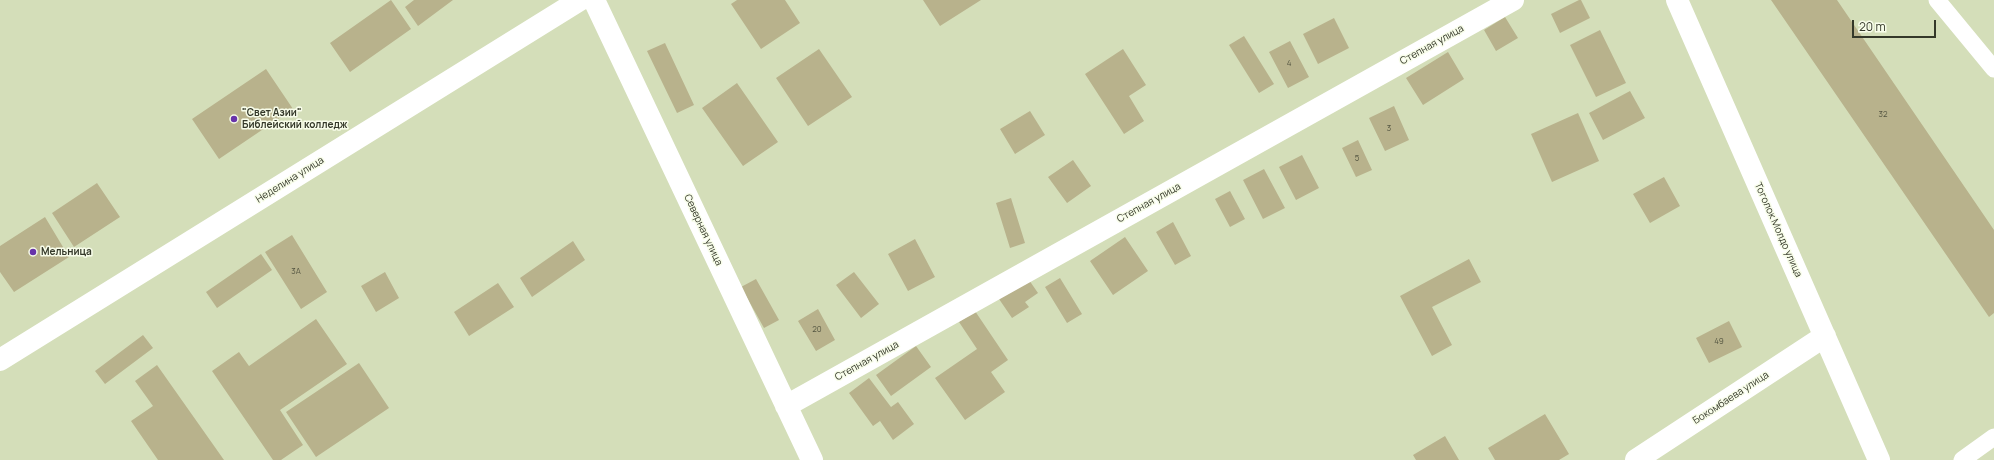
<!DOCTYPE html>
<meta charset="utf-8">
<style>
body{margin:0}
#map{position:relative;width:1994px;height:460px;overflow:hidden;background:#d4deb9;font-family:Manrope,sans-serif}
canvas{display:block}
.scale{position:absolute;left:1852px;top:20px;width:84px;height:18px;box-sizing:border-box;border:2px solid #343829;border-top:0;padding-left:5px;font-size:12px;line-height:14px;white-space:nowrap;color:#343829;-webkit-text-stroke:3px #f8fdea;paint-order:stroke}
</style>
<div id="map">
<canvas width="1994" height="460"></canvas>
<div class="scale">20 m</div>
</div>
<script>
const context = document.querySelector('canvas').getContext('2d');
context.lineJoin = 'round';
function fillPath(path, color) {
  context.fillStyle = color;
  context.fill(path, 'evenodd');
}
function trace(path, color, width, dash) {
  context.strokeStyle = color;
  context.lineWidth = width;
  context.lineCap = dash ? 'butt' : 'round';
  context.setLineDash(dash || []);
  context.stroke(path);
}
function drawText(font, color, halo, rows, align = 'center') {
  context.font = font + ' Manrope,sans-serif';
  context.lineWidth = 3;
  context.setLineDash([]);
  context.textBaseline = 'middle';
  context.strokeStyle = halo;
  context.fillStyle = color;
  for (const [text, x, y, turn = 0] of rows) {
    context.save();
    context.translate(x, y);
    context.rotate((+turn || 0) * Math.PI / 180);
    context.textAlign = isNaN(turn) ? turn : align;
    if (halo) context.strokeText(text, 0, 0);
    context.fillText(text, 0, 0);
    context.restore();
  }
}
fillPath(new Path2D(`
 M391,0L411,29L350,72L330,43Z
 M414,0H453L418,26L405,7Z
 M737,0H785L800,23L761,49L731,4Z
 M923,0H981L940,26Z
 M1579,0H1581L1590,18L1560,33L1551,14Z
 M1771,0H1837L1994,230V313L1989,317Z
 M1505,17L1518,38L1496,51L1484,30Z
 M1334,18L1349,48L1318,64L1303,34Z
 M1600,30L1626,83L1596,97L1570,45Z
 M1244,36L1274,84L1259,93L1229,45Z
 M1290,41L1309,77L1288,88L1269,52Z
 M665,43L694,105L677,113L647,51Z
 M819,49L852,97L808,126L776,78Z
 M1123,49L1146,85L1129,96L1144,121L1124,134L1085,74Z
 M1448,52L1464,79L1423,105L1406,78Z
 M266,69L293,109L219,159L192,119Z
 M737,83L778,142L743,166L702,108Z
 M1630,91L1645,118L1603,140L1589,113Z
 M1394,106L1409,140L1385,151L1369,118Z
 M1030,111L1045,135L1015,154L1000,129Z
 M1578,113L1599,161L1552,182L1531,134Z
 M1358,140L1372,170L1356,177L1342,148Z
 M1302,155L1319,188L1296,200L1279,167Z
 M1073,160L1091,186L1067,203L1048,177Z
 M1264,169L1285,208L1263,219L1243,180Z
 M1664,177L1680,206L1650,223L1633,194Z
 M97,183L120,217L74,247L52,213Z
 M1230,191L1245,219L1230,227L1215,199Z
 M1011,198L1025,243L1010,248L996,203Z
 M45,217L69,257L14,292L0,272V246Z
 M1173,222L1191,256L1175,265L1156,232Z
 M292,235L327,292L301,309L265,252Z
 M1125,237L1148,271L1113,295L1090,261Z
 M915,239L935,277L908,291L888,254Z
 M573,241L585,260L532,297L520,278Z
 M261,254L272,270L217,308L206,292Z
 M1469,259L1481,282L1432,307L1452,345L1432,356L1400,296Z
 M385,272L399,298L376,312L361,286Z
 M854,272L879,304L861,318L836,285Z
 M1060,278L1082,314L1067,323L1045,287Z
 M756,279L779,320L764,328L741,287Z
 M1029,280L1038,293L1025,302L1029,307L1012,318L999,299Z
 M498,283L514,307L469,336L454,312Z
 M818,309L835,340L816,351L798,321Z
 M975,311L1008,360L991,372L1005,392L965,420L935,378L977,349L959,322Z
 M316,319L347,364L280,410L303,445L281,460H273L212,371L239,352L249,366Z
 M1729,321L1742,347L1709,363L1696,338Z
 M143,335L153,348L105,384L95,371Z
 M916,346L931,367L891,396L876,375Z
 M359,363L389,408L316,457L286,412Z
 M157,365L224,460H158L131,421L153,406L135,381Z
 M869,378L891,407L898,402L914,424L893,440L880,421L873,426L849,393Z
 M1545,414L1569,454L1559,460H1495L1488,448Z
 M1445,436L1459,460H1416L1413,455Z`), '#b8b28c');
trace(new Path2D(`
 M1937,0L1994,69
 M1962,460L1994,437`), '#fff', 17);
trace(new Path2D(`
 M594,0L812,460
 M1677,0L1879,460
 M0,360L580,0
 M786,406L1513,0
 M1636,460L1825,336`), '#fff', 22);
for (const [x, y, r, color] of [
 [234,119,4,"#6833aa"],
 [33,252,4,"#6833aa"]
]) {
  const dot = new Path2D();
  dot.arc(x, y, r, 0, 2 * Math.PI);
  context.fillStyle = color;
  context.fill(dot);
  trace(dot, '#f8fdea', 1.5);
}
drawText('8px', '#555642', null, [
 ["4",1289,64],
 ["32",1883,115],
 ["3",1389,129],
 ["5",1357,159],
 ["3А",296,272],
 ["20",817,330],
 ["49",1719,342]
]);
drawText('10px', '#343829', '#f8fdea', [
 ["Степная улица",1432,45,-29],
 ["Неделина улица",290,180,-32],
 ["Степная улица",1149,203,-29],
 ["Северная улица",703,230,65],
 ["Тоголок Молдо улица",1778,230,66],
 ["Степная улица",867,361,-29],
 ["Бокомбаева улица",1731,398,-33]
]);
drawText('bold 10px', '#343829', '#f8fdea', [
 ["\"Свет Азии\"",242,113],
 ["Библейский колледж",242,125],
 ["Мельница",41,252]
], 'left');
</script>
